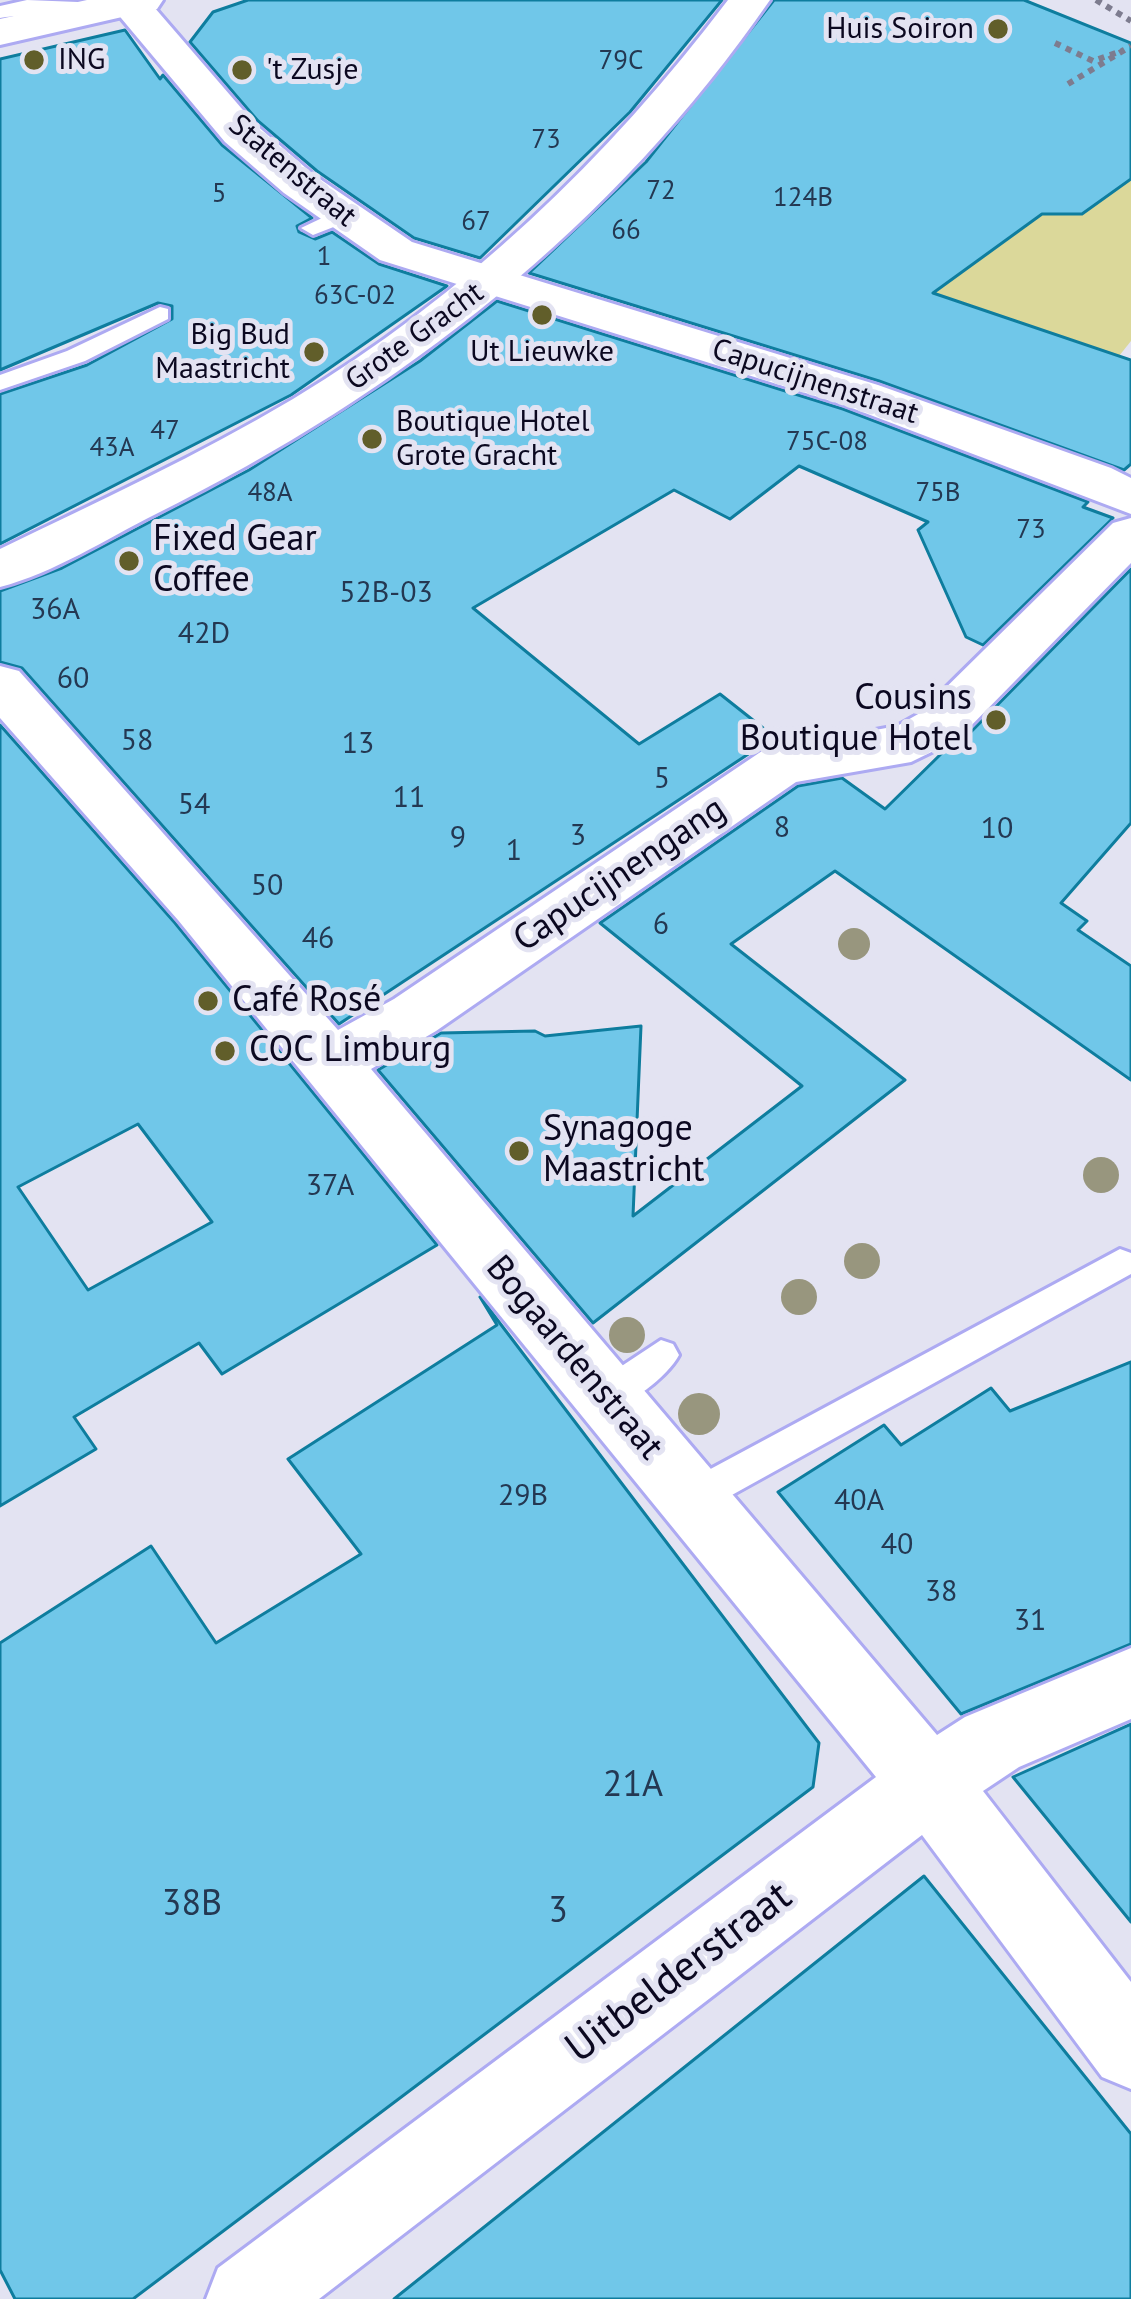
<!DOCTYPE html>
<meta charset="utf-8">
<style>
body{margin:0}
canvas{display:block;background:#e3e3f2}
</style>
<canvas width="1131" height="2299"></canvas>
<script>
const context = document.querySelector('canvas').getContext('2d');
context.lineJoin = 'round';
function fillPath(path, color) {
  context.fillStyle = color;
  context.fill(path, 'evenodd');
}
function trace(path, color, width, dash) {
  context.strokeStyle = color;
  context.lineWidth = width;
  context.lineCap = dash ? 'butt' : 'round';
  context.setLineDash(dash || []);
  context.stroke(path);
}
function drawText(font, color, halo, rows, align = 'center') {
  context.font = font + ' "PT Sans",sans-serif';
  context.lineWidth = 10;
  context.setLineDash([]);
  context.textBaseline = 'middle';
  context.strokeStyle = halo;
  context.fillStyle = color;
  for (const [text, x, y, turn = 0] of rows) {
    context.save();
    context.translate(x, y);
    context.rotate((+turn || 0) * Math.PI / 180);
    context.textAlign = isNaN(turn) ? turn : align;
    if (halo) context.strokeText(text, 0, 0);
    context.fillText(text, 0, 0);
    context.restore();
  }
}
fillPath(new Path2D(`
 M1131,179V341L1119,356L916,288L1049,209Z`), '#dbd89a');
const building = new Path2D(`
 M248,0H722L630,112L480,258L414,238L317,171L258,121L190,42L213,12Z
 M774,0H1024L1131,43V179L1082,214H1042L933,293L1131,360V464L1124,470L879,381L529,273L646,162Z
 M125,30L160,79L163,75L222,145L312,218L297,226L299,232L315,239L332,232L379,264L447,286L291,395L0,544V394L87,365L172,319V306L158,303L0,370V59Z
 M497,301L843,409L1088,502L1083,507L1113,518L983,645L966,637L918,530L928,522L799,466L730,519L674,490L473,608L639,744L720,694L782,743L759,747L339,1024L22,668L0,662V591L62,568L249,470L420,361Z
 M1131,569V823L1061,903L1087,921L1078,930L1131,966V1080L835,871L731,944L905,1080L593,1323L378,1070L441,1033L535,1031L545,1036L641,1026L633,1216L802,1086L600,923L798,786L842,778L885,809L944,751L961,742Z
 M0,725L175,923L437,1245L222,1374L199,1343L74,1417L96,1449L0,1506ZM138,1124L212,1222L88,1290L18,1187Z
 M480,1297L819,1743L813,1787L133,2299H15L0,2270V1643L151,1546L216,1643L361,1554L288,1459L497,1325Z
 M1131,1362V1644L961,1714L778,1492L884,1425L901,1445L991,1388L1010,1411Z
 M1131,1724V1922L1013,1777Z
 M924,1876L1131,2134V2299H394Z`);
fillPath(building, '#70c7e9');
trace(building, '#0e7d9e', 3);
const lane = new Path2D(`
 M27,0L103,3L113,9C99,19 28,12 0,18V6Z
 M341,209L352,216L349,221L313,235L301,228Z
 M160,307L168,309V319L85,361L0,390V375L67,351Z
 M1120,1249L1131,1253V1274L703,1511L690,1515L677,1511L672,1499L677,1487Z
 M661,1340L673,1344L679,1355C667,1378 619,1416 593,1407L588,1396L593,1385Z`);
const street = new Path2D(`
 M113,0H148L255,124L314,175L412,242L878,385L1111,468L1131,478V514L844,405L380,260L284,193L225,142L116,12Z
 M1131,518V563L958,739L911,762L796,782L436,1031L371,1069L937,1735L965,1717L1131,1648V1719L1019,1767L983,1791L1131,1982V2089L1102,2077L922,1835L319,2299H206L218,2268L876,1777L178,920L0,718V666L19,671L338,1030L394,999L762,751L897,726L920,713L1113,523Z`);
const secondary = new Path2D(`
 M87,0H163L157,9L0,45V19Z
 M728,0H770C613,227 402,392 156,514C106,539 54,573 0,587V549C99,501 199,455 293,399C464,296 608,159 728,0Z`);
trace(lane, '#adaaf2', 6);
trace(street, '#adaaf2', 6);
trace(secondary, '#adaaf2', 6);
trace(new Path2D(`
 M1096,0L1131,21
 M1055,43L1093,61L1124,50
 M1068,84L1131,46`), '#7d7c8f', 6, [6, 6]);
fillPath(lane, '#fff');
fillPath(street, '#fff');
fillPath(secondary, '#fff');
context.fillStyle = '#98967e';
for (const [x, y, r] of [
 [854,944,16],
 [1101,1175,18],
 [862,1261,18],
 [799,1297,18],
 [627,1335,18],
 [699,1414,21]
]) {
  context.beginPath();
  context.arc(x, y, r, 0, 2 * Math.PI);
  context.fill();
}
for (const [x, y, r, color] of [
 [998,29,12,"#615e2a"],
 [34,60,12,"#615e2a"],
 [242,70,12,"#615e2a"],
 [542,315,12,"#615e2a"],
 [314,352,12,"#615e2a"],
 [372,439,12,"#615e2a"],
 [129,561,12,"#615e2a"],
 [996,720,12,"#615e2a"],
 [208,1001,12,"#615e2a"],
 [225,1051,12,"#615e2a"],
 [519,1151,12,"#615e2a"]
]) {
  const dot = new Path2D();
  dot.arc(x, y, r, 0, 2 * Math.PI);
  context.fillStyle = color;
  context.fill(dot);
  trace(dot, '#e3e3f2', 4.5);
}
drawText('27px', '#243852', null, [
 ["79C",621,61],
 ["73",546,140],
 ["72",661,191],
 ["5",219,194],
 ["124B",803,198],
 ["67",476,222],
 ["66",626,231],
 ["1",324,257],
 ["63C-02",355,296],
 ["47",165,431],
 ["75C-08",827,442],
 ["43A",112,448],
 ["48A",270,493],
 ["75B",938,493],
 ["73",1031,530]
]);
drawText('30px', '#0b0820', '#e3e3f2', [
 ["Huis Soiron",974,29,"right"],
 ["ING",58,60],
 ["'t Zusje",266,70],
 ["Big Bud",290,335,"right"],
 ["Maastricht",290,369,"right"],
 ["Ut Lieuwke",542,352,"center"],
 ["Boutique Hotel",396,422],
 ["Grote Gracht",396,456]
], 'left');
drawText('30px', '#0b0820', '#e3e3f2', [
 ["Statenstraat",292,171,40],
 ["Grote Gracht",415,337,-36],
 ["Capucijnenstraat",815,382,18]
]);
drawText('30px', '#243852', null, [
 ["52B-03",386,593],
 ["36A",55,610],
 ["42D",204,634],
 ["60",73,679],
 ["58",137,741],
 ["13",358,744],
 ["5",662,779],
 ["11",409,798],
 ["54",194,805],
 ["8",782,828],
 ["10",997,829],
 ["3",578,836],
 ["9",458,838],
 ["1",514,851],
 ["50",267,886],
 ["6",661,925],
 ["46",318,939],
 ["37A",330,1186],
 ["29B",523,1496],
 ["40A",859,1501],
 ["40",897,1545],
 ["38",941,1592],
 ["31",1030,1621]
]);
drawText('36px', '#0b0820', '#e3e3f2', [
 ["Fixed Gear",153,540],
 ["Coffee",153,581],
 ["Cousins",972,699,"right"],
 ["Boutique Hotel",972,740,"right"],
 ["Café Rosé",232,1001],
 ["COC Limburg",249,1051],
 ["Synagoge",543,1130],
 ["Maastricht",543,1171]
], 'left');
drawText('36px', '#0b0820', '#e3e3f2', [
 ["Capucijnengang",620,875,-34],
 ["Bogaardenstraat",574,1358,50]
]);
drawText('36px', '#243852', null, [
 ["21A",633,1786],
 ["38B",192,1905],
 ["3",558,1912]
]);
drawText('42px', '#0b0820', '#e3e3f2', [
 ["Uitbelderstraat",679,1973,-37]
]);
</script>
